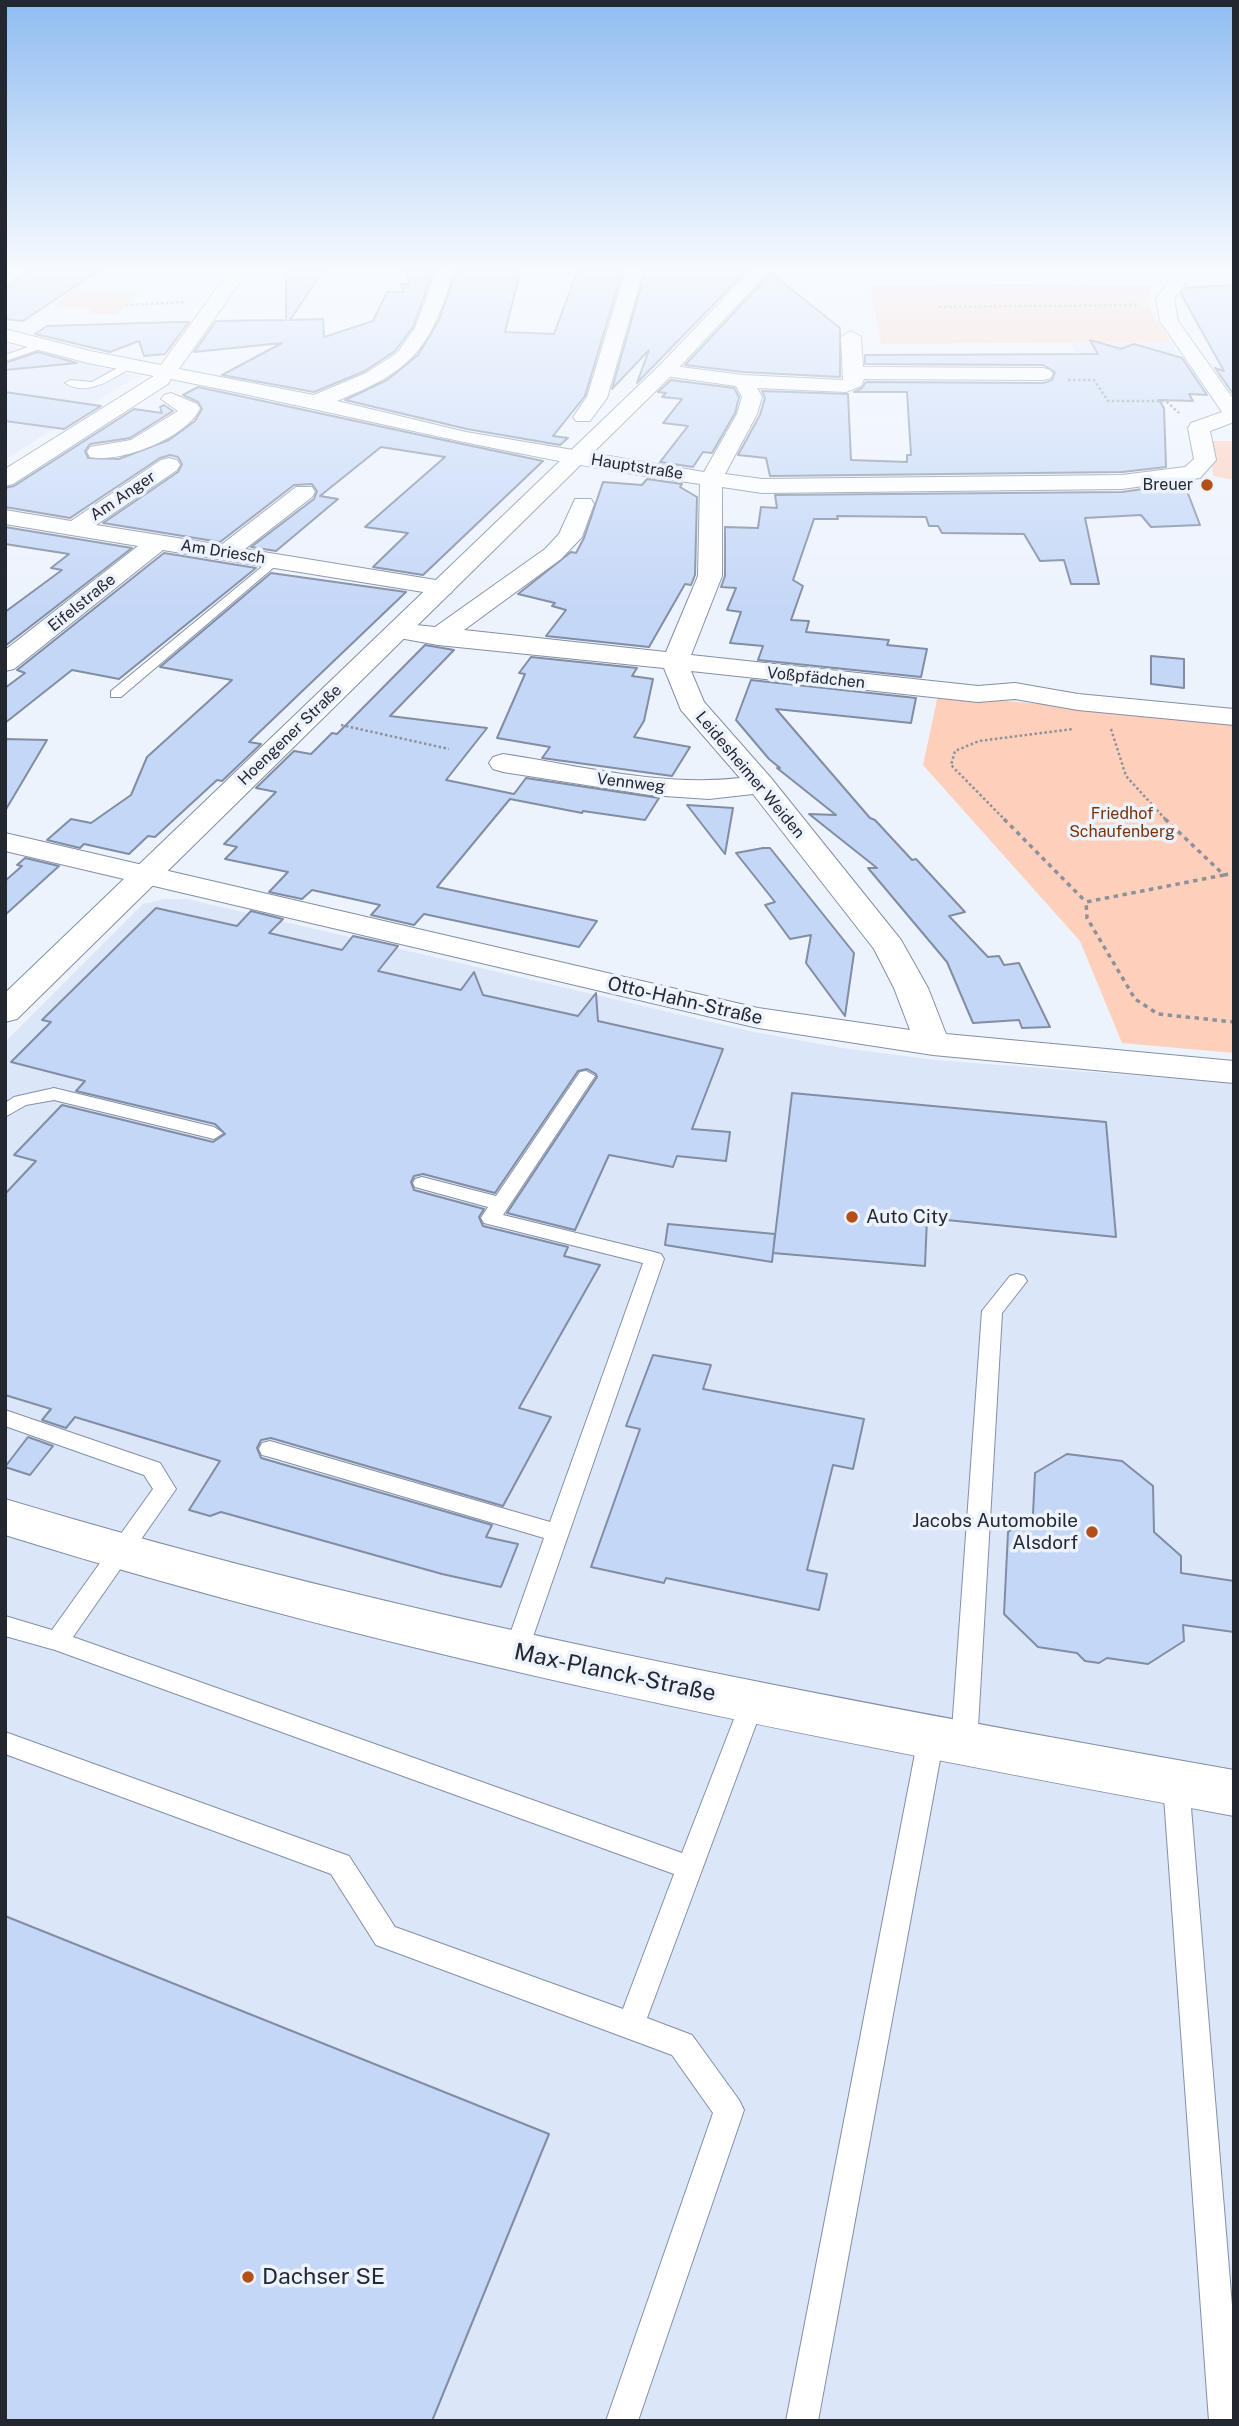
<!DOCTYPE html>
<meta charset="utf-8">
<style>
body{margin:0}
#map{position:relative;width:1239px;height:2426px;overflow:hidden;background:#edf3fd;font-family:"Public Sans",sans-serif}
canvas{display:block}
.frame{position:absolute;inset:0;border:7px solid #222730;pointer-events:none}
</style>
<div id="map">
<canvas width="1239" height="2426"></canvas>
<div class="frame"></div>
</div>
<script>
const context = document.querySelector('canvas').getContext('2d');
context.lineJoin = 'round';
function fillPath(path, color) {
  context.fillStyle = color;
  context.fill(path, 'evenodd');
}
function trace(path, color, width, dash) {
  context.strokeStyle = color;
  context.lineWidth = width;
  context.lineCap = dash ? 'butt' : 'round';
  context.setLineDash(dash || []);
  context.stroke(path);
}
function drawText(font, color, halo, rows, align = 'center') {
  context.font = font + ' "Public Sans",sans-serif';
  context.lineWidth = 7;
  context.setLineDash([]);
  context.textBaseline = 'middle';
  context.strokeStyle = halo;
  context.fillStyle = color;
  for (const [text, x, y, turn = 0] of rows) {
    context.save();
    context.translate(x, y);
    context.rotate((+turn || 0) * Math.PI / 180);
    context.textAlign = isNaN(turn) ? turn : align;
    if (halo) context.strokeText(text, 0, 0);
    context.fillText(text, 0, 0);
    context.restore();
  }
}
fillPath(new Path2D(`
 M1171,342L1177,353L1173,355L1181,368L1090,378L1070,343Z
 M5,344L137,376L5,460Z
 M164,899H187L754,1032L842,1048L936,1060L1234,1083V2421H5V1042L143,904Z`), '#dce6f9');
fillPath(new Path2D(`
 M1008,284L1153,285L1146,302L1171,342L881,344L870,285Z
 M73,289L139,292L117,315L88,314L91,309L54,306Z
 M1210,441H1234V480L1213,476Z
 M938,695L1234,721V1053L1122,1043L1080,941L923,765Z`), '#fed0bc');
const building = new Path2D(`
 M27,269H101L23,321L5,319V289Z
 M405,269H434L413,327L395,351L365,371L314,392L222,375L282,343L194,352L216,321L286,320V270L323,271L290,320L323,319L324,337L373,321L387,292H404L401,284H410Z
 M457,269H521L505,332L554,334L578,269H623L585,396L553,436L568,438L560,445L467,429L345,400L387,380L418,355L439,320Z
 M646,269H748L637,383L649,350L612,389Z
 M771,273L840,328V377L743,372L685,365Z
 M1234,285V395L1215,368L1224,371L1181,294L1185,288Z
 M177,322H189L165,354L144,356L139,341L110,352L35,334L47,326Z
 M1090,340L1121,349L1134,344L1182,358L1207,395L1189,394L1193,401L1159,400L1164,408L1166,467L1122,472L770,476L766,458L738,455L760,415L765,398L762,391L848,394L851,460L907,462V455H911L907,392H854L862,388L866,382L1043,383L1052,380L1055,372L1043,365L865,364V355L1098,354Z
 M38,352L77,363L5,370V363Z
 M671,380L734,388L739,397L735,413L712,453L703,452L693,467L660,462L688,426L663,423L682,399L662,397L666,393L658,392Z
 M198,387L434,438L543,461L423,575L373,567L408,533L365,527L445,457L381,447L320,496L338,499L276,551L251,547L314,499L317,491L312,484L294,485L220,542L103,523L178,472L182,464L178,457L170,455L160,458L70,518L5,507V488L14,486L134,409L162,413L160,407L164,405L173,411L130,438L90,444L85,451L88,458L119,459L169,440L195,421L202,409L198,402L183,395Z
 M5,392L101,406L64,429L5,421Z
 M647,479L682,484L680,487L697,497L695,575L691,585L685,584L649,647L546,636L566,610L552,606L555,603L518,594L571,552L576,553L584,538L603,482L642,485Z
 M1184,483L1200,525L1151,527L1141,515L1085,518L1099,584H1071L1064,560L1040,561L1024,534L942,533L938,526H929L926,517L837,516L838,519H814L793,580L803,586L791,620L809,621L806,632L889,640L887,645L927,649L921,677L758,660L763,646L730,643L741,612L727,610L736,588L721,587L725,576V527L758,528L761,507L777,508L775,495L1122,492Z
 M5,527L132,548L5,646V612L62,570L51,568L69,554L5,544Z
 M164,553L256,568L119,679L72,670L5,723V688L25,673L17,670Z
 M271,573L406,592L249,742L261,744L222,781L217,780L155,837L148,836L129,854L84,844L80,848L47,840L71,819L91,823L131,795L147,757L232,680L160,667Z
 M425,645L454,650L390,716L487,728L446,780L514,794L526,778L659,798L645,820L583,811L582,813L510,799L437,887L597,921L579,947L424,914L414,925L371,915L380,905L312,890L302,899L269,892L288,872L225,859L237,847L224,844L276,792L256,788L294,751L311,754L332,733L337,734Z
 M1151,656L1184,659V688L1151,684Z
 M531,657L637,668L632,676L653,679L644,721L634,737L690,747L672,776L542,758L550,747L497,738L525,674L519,673Z
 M751,680L916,698L911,723L776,709L870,818L875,820L912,860L916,859L965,912L949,916L988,957L999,956L1004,965L1019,963L1050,1027L1022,1028L1019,1020L973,1023L947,962L868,868H877L809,814L836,815L777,768H780L769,759L736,720Z
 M5,739L47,740L5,811Z
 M687,805L733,808L725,854Z
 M763,848H770L854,953L845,1016L806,963L811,935L790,939L765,905L775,902L736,853Z
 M25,858L59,866L5,915V881L22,866L17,865Z
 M156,908L237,926L251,911L283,919L269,933L342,950L353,936L398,946L378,971L461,990L474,972L483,995L578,1016L596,993L598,1021L723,1049L692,1129L730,1132L726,1161L677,1156L673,1167L609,1155L575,1230L507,1213L597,1077L596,1074L587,1069L578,1071L495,1193L423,1174L414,1176L411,1182L414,1190L484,1209L479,1217L483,1226L568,1247L564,1256L600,1265L519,1408L551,1417L503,1506L271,1438L261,1440L257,1448L261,1458L492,1525L486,1537L518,1544L501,1587L442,1574L221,1512L210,1516L189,1510L220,1461L75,1417L66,1428L42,1420L51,1409L5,1395V1194L36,1161L14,1155L62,1105L213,1142L225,1134L215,1124L76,1091L85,1081L11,1062L51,1022L42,1020Z
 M792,1093L1106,1122L1116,1237L927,1218L925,1266L773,1253Z
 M668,1224L775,1234L772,1262L665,1245Z
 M653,1355L711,1365L703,1389L864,1419L853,1469L833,1465L807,1570L827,1574L819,1610L666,1578L664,1583L591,1567L640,1429L626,1426Z
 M28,1437L53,1446L30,1475L5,1467Z
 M1067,1454L1122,1461L1153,1486L1154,1532L1181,1556V1573L1234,1581V1632L1183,1625L1184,1641L1148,1664L1107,1658L1099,1663L1085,1661L1077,1653L1038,1647L1004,1614L1008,1532L1033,1514L1035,1473Z
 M5,1916L549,2134L432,2421H5Z`);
fillPath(building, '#c5d7f7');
trace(building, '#818da3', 2);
const service = new Path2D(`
 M40,343L43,344V348L5,361V355Z
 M130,361L135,364L134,366C113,378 88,398 65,383L70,380L92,382Z
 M275,556L281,560L279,563L121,697H111V691Z
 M586,1071L595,1076L503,1215L654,1252L661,1254L664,1259L528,1651L525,1658L516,1661L507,1658L504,1651L544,1538L270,1457L262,1455L259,1449L262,1443L270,1441L550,1522L643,1263L484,1223L481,1218L488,1207L415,1187L413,1183L415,1179L422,1177L496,1196L580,1072Z
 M54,1088L214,1127L223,1133L214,1139L54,1100L26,1105L5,1117V1103L14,1097Z
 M1017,1274L1024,1276L1027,1281L1002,1313L977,1744L973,1752L964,1755L955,1752L951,1744L982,1311L1010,1276Z
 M5,1410L160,1463L176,1489L73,1637L682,1853L743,1696L752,1692L761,1696L764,1703L647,2018L692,2035L739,2100L744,2110L638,2421H606L713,2113L672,2055L376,1945L331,1874L5,1754V1732L349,1856L395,1927L623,2009L674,1874L55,1650L5,1636V1616L52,1630L153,1489L144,1475L5,1426Z
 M931,1727L940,1730L944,1738L818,2421H786L918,1738L922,1730Z
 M1176,1772L1185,1775L1189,1783L1234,2330V2421H1209L1163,1783L1167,1775Z`);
const minor = new Path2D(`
 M231,269H249L179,369L314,395L366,373L397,353L415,328L437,269H455C429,349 416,369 337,401L466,432L704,472L737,414L742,397L736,386L658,375L655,371L658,367L665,365L743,375L843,380L841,337L851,331L861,337L863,367L1043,368L1050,370L1053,374L1050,378L1043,380L864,379L861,386L846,392L757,388L762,397L757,414L725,474L762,479L1122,475L1185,467L1194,459L1188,428L1191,423L1222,412L1160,321L1156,299L1169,281L1162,269H1180L1187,281L1174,299L1178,321L1234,400V422L1210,431L1216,460L1200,478L1122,489L762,493L722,487V576L691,655L978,686L1015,683L1078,694L1234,709V725L1078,710L1015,699L978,702L691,671L704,702L771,778L901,940L928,988L946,1034L1234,1061V1083L933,1055L758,1028L5,851V833L758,1008L910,1030L894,988L874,949L753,794L709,799L650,795L503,772L493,769L489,763L493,757L503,754C581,766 661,787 740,778L681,710L664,668L438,645L388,636L384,631L388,626L397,623L435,627L545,549L559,534L575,499H591L594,504L582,537L561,559L464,630L666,652L698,576L700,484C521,460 348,414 171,379L168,384L13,484L5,486V469L154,376L88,363L5,341V329L90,351L161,365Z
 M626,269H644L607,398L590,421H576L573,417L587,397Z
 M171,393L197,404L200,408C188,437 120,464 90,457L87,452L90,447L131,440L178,411L161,399L164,395Z
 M169,458L177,460L180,465L177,470L96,525L221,545L296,487H312L315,492L312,497L245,549L442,581L451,583L454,588L451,593L442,595L163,550L14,669L5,671V650L138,546L5,524V510L71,521L161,460Z`);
const tertiary = new Path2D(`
 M5,1499C407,1620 821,1697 1234,1770V1816C821,1740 407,1660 5,1535Z`);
const secondary = new Path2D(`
 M752,269H771L672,375L17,1019L5,1022V993L658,367Z`);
trace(service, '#838fa6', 2);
trace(minor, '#838fa6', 2);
trace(tertiary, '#838fa6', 2);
trace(secondary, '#838fa6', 2);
trace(new Path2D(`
 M126,305L186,302
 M939,307L1140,305
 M1068,380H1094L1108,401H1166L1179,413
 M341,725L449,749
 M1111,729L1126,776L1167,821
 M1006,821L951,765L955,751L979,741L1073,729`), '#8c929b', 2.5, [2.5, 2.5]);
trace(new Path2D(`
 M1004,819L1086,902
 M1165,819L1224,875L1234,873
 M1224,875L1086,902L1087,918L1135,999L1158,1014L1234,1022`), '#8c929b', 3.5, [4.5, 4.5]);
fillPath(service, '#fff');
fillPath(minor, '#fff');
fillPath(tertiary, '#fff');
fillPath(secondary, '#fff');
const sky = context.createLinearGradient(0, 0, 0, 609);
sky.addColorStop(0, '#8fbcf0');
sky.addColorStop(0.44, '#f7fafe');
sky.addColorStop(1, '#f7fafe00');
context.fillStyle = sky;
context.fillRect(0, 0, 1239, 609);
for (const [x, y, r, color] of [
 [1207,485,7,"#b3501a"],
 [852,1217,7,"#b3501a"],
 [1092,1532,7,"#b3501a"],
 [248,2277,7,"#b3501a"]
]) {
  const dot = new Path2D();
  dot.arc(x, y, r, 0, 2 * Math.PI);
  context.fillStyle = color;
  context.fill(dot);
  trace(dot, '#edf3fd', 2.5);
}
drawText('16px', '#222730', '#edf3fd', [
 ["Hauptstraße",637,467,9],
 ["Am Anger",123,496,-34],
 ["Am Driesch",223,552,9],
 ["Eifelstraße",82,603,-39],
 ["Voßpfädchen",816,678,6],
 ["Hoengener Straße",290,735,-44],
 ["Leidesheimer Weiden",750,775,50],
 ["Vennweg",631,783,7]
]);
drawText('16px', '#222730', '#edf3fd', [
 ["Breuer",1193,485]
], 'right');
drawText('16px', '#7a320a', '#edf3fd', [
 ["Friedhof",1122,814],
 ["Schaufenberg",1122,832]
]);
drawText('19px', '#222730', '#edf3fd', [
 ["Otto-Hahn-Straße",685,1001,13]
]);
drawText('19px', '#222730', '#edf3fd', [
 ["Auto City",866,1217],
 ["Jacobs Automobile",1078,1521,"right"],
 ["Alsdorf",1078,1543,"right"]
], 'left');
drawText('23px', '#222730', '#edf3fd', [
 ["Max-Planck-Straße",615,1673,12]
]);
drawText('23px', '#222730', '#edf3fd', [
 ["Dachser SE",262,2277]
], 'left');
</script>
